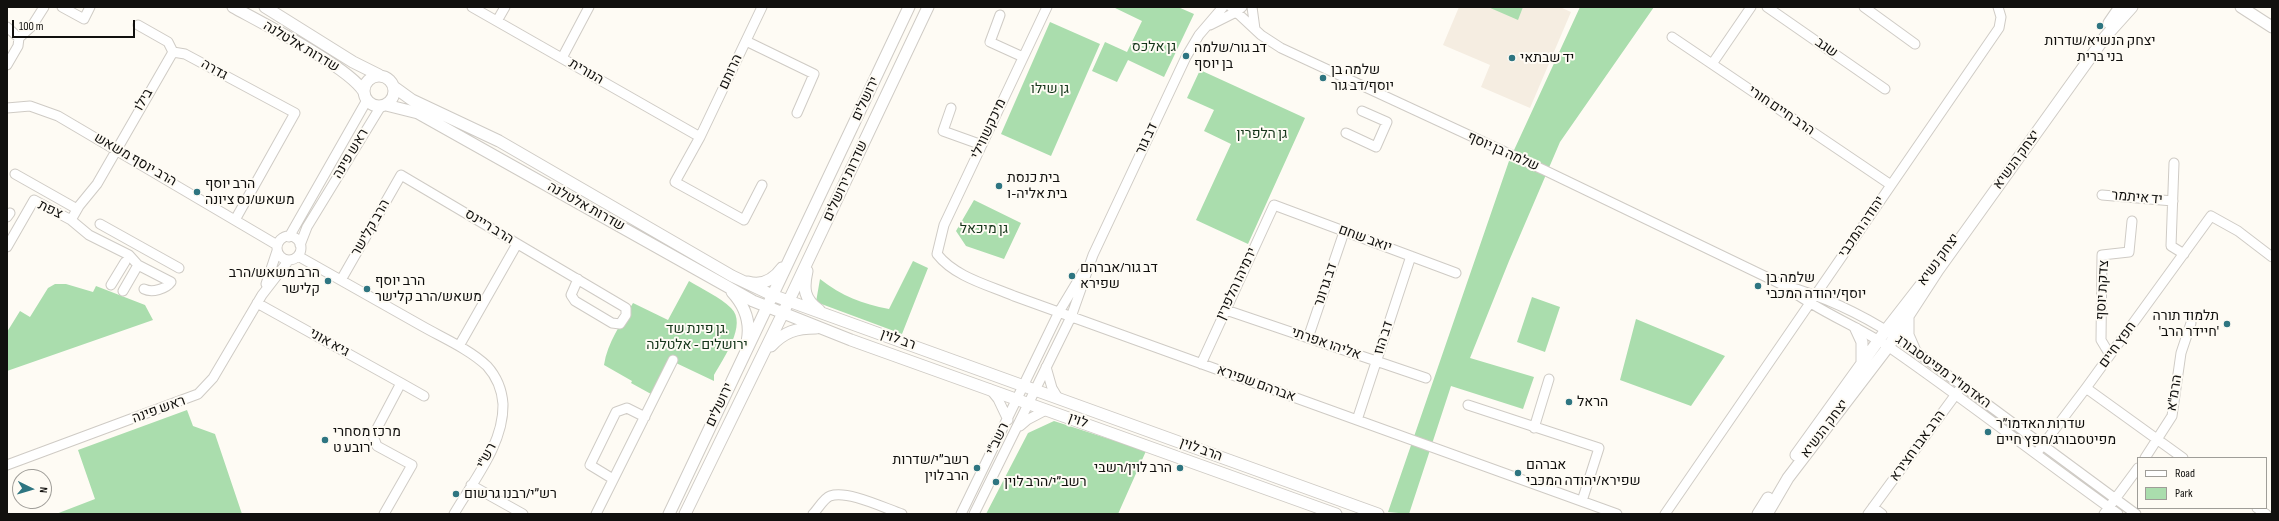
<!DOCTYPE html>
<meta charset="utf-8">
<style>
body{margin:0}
#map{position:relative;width:2279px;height:521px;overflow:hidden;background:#fefbf4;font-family:"Sofia Sans Condensed",sans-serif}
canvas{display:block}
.frame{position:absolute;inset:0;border:8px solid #11100e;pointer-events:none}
.legend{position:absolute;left:2137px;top:457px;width:130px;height:52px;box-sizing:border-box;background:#fefbf4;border:1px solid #9f9d98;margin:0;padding:5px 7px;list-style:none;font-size:12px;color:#11100e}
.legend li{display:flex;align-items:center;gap:8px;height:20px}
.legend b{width:20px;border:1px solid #9f9d98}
.north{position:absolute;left:12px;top:469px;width:40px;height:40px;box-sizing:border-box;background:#fefbf4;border:1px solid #9f9d98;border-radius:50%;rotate:95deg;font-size:11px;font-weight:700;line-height:16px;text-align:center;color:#11100e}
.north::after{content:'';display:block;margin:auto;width:14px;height:18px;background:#2e7581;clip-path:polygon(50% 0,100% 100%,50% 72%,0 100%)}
.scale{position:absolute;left:12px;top:20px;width:123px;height:18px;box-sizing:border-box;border:2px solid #11100e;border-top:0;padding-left:5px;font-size:12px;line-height:14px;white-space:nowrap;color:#11100e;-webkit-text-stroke:3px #fefbf4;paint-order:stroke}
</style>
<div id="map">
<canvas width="2279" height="521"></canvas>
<div class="frame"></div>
<ul class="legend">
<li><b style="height:5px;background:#fff"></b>Road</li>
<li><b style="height:11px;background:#aaddad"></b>Park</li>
</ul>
<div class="north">N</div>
<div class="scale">100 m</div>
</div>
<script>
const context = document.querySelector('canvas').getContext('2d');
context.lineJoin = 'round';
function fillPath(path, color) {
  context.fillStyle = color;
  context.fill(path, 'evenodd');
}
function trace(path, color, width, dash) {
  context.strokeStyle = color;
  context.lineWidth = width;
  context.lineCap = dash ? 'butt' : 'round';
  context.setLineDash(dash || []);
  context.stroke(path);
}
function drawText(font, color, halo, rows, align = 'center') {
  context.font = font + ' "Sofia Sans Condensed",Heebo,sans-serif';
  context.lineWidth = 4;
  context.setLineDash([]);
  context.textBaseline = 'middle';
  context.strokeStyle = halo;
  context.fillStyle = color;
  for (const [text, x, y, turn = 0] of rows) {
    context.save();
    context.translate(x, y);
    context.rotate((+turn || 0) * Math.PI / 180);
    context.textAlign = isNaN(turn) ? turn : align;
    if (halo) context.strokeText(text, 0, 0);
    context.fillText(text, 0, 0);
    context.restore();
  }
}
fillPath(new Path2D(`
 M1459,7H1560L1571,12L1530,108L1481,87L1490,65L1443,45Z`), '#f5ede1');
fillPath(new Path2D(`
 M1113,7H1178L1194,14L1164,77L1128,60L1117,82L1092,71L1105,42L1127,52L1142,21Z
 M1488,7H1523L1518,20Z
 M1580,7H1654L1560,142L1509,261L1470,358L1534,377L1523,409L1451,386L1409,514L1388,512L1509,161Z
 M1050,22L1100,44L1051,156L1001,134Z
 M1200,70L1305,118L1248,244L1196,220L1231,144L1204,131L1214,110L1187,98Z
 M974,200L1021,223L1004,259L966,246L956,231Z
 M913,261L928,268L902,334L816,302L820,279C842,296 862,304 889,309Z
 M689,281C702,289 720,297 731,308C748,324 723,359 714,375V381L676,363L667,362L651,394L631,383L632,381L604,365C607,343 622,322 633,303L668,320Z
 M55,284H66L93,292L96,286L145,305L153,320L7,371V332L20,311L30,317L48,288Z
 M1532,297L1560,307L1545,352L1517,342Z
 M1636,319L1725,356L1691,406L1620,380Z
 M187,410L193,426L215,434L242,514H56L95,499L78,450Z
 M1054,421L1146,451L1118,514H986L1028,433Z`), '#aaddad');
const minor = new Path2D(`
 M62,7L84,19L90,7
 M472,7L700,137
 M1047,7L944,225L937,254C955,277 988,285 1014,296L1617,514
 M1231,7L1261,35L1281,48L1544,170L1783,285C1823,296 1861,314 1895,336L2136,514
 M1252,7L1255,29
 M1767,7L1885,89
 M1864,7L1915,44
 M1000,15L990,42L1023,57
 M497,21L505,7
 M138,25L168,42L173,52L185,54L295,113L235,220
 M1210,25L1236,12L1242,7
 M7,27L19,38
 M1672,37L1891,185
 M746,41L814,74L797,113
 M562,58L589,7
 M1712,64L1751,7
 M7,65L18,46L19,38L32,26L44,7
 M7,108L30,106L58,116L277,245
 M951,108L943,131L982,145
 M1346,133L1376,147L1387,122L1362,111
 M2174,163L2171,246L2184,254
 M15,174L77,209
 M762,185L744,220L675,182L700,137L762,7
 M2102,195L2173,201
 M7,217L10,213
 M71,220L79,206L97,184L173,52
 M100,224L179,268
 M277 248a12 12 0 1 1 24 0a12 12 0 1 1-24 0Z
 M289,237L367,100
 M300,245L307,227L381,106
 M7,247L34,200L71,220L89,235L129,255L138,265L171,282C166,289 152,293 144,289
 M298,256C339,279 381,303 422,326C443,338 469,349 487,366C496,376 502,390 503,404C504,444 473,481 454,514
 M341,280L401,175L626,308V315L620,324L612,323L575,301L571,295L578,279
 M266,284L277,251
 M111,285L125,262
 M1789,289C1820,312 1857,326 1889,347C1967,401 2041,459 2118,514
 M123,291L138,265
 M257,303L401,383L373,436L377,446L412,465L384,514
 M1226,310L1426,378
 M1308,338L1344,232
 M459,346L517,244
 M2110,355L2101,340L2102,255L2129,252L2132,221
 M1201,364L1274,205L1456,273
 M1046,367L1052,388L1058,398
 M401,383L424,396
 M2086,388L2183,458
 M990,389L998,399L1008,420
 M1468,405L1599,448L1582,501
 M1357,420L1411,256
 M1020,426L1027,420L1046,410
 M1534,428L1549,379
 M2039,450L2086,388L2211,216L2238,231L2272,257
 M2145,458L2172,416L2181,353L2191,323
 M7,465L198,394L213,378L262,295L289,260
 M613,479L590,465L616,412L627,408L645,417
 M471,485L523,514
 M1873,507L1882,514
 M2257,508L2266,514
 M596,514L673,360
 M813,514C818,509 824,498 830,496C848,490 884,508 902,514
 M961,514L1059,312L1083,272
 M974,514L1071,317L1093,255L1186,57L1199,35L1223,7
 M1665,514L1999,28L2001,17L1998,7
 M1868,514L1959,390
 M2104,514L2138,468`);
const major = new Path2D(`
 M233,7C262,23 349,67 364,92
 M265,7L353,62L379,75
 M2241,7L2272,27
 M2109,23L2120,7
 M364 91a15 15 0 1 1 30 0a15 15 0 1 1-30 0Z
 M394,87L412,100L499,141L732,276L772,295L1378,514
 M386,105L418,113L753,301L851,340L1336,514
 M807,271C803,289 804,299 819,310
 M748,282C762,286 774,279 782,268
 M732,292C745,306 751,323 747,342
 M1908,317V335L1915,351
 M1856,329L1862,342V362
 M771,346C784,332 796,328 816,328
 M1796,455L1886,330L1921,285
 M669,514L909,7
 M685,514L783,313L928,7
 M1758,514L1768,498
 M1767,514L1788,478L1888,347L1938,270L2105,37L2132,7`);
trace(minor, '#cfcbc5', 11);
trace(major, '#cfcbc5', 13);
trace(minor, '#fff', 9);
trace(major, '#fff', 11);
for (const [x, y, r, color] of [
 [2100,26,4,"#2e7581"],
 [1186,56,4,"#2e7581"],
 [1512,58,4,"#2e7581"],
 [1323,78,4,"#2e7581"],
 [999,186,4,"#2e7581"],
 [197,192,4,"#2e7581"],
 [1072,276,4,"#2e7581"],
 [328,281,4,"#2e7581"],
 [1758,286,4,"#2e7581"],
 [367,289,4,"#2e7581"],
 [2227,324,4,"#2e7581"],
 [1569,402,4,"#2e7581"],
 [1988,432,4,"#2e7581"],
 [325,440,4,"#2e7581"],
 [977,468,4,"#2e7581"],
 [1180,468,4,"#2e7581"],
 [1518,473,4,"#2e7581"],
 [996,482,4,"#2e7581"],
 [456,494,4,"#2e7581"]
]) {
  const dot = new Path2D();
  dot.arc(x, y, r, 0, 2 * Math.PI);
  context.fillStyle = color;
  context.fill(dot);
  trace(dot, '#fefbf4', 1.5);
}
drawText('14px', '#11100e', '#fefbf4', [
 ["יצחק הנשיא/שדרות",2100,41,"center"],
 ["בני ברית",2100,57,"center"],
 ["דב גור/שלמה",1194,48],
 ["בן יוסף",1194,64],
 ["יד שבתאי",1520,58],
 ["שלמה בן",1331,70],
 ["יוסף/דב גור",1331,86],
 ["בית כנסת",1007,178],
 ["בית אליה-ו",1007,194],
 ["הרב יוסף",205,184],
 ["משאש/נס ציונה",205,200],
 ["דב גור/אברהם",1080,268],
 ["שפירא",1080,284],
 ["הרב משאש/הרב",320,273,"right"],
 ["קלישר",320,289,"right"],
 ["שלמה בן",1766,278],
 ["יוסף/יהודה המכבי",1766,294],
 ["הרב יוסף",375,281],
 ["משאש/הרב קלישר",375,297],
 ["תלמוד תורה",2219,316,"right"],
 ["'חיידר הרב'",2219,332,"right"],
 ["הראל",1577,402],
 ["שדרות האדמו״ר",1996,424],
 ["מפיטסבורג/חפץ חיים",1996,440],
 ["מרכז מסחרי",333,432],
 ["רובע ט'",333,448],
 ["רשב״י/שדרות",969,460,"right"],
 ["הרב לוין",969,476,"right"],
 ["אברהם",1526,465],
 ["שפירא/יהודה המכבי",1526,481],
 ["הרב לוין/רשבי",1172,468,"right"],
 ["רשב״י/הרב לוין",1004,482],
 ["רש״י/רבנו גרשום",464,494]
], 'left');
drawText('14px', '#11100e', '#fefbf4', [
 ["שדרות אלטלנה",301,47,31],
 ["שגב",1826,48,35],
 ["גדרה",214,70,29],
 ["הנורית",586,72,30],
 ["הרותם",731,72,-65],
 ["ירושלים",866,99,-65],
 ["בילו",144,100,-60],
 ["הרב חיים חורי",1781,111,34],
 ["מיכקשווילי",989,129,-65],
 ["דב גור",1147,139,-65],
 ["שלמה בן יוסף",1503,152,24],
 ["ראש פינה",351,154,-59],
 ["הרב יוסף משאש",135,160,30],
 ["יצחק הנשיא",2017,160,-54],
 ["שדרות ירושלים",846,181,-65],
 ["יד איתמר",2137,198,5],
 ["שדרות אלטלנה",586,207,29],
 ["צפת",50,210,26],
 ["הרב ריינס",489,227,31],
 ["יהודה המכבי",1862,227,-56],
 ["הרב קלישר",371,228,-60],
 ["יואב שחם",1365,239,20],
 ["יצחק נשיא",1939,260,-54],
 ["ירמיהו הלפרין",1237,284,-65],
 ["דב גרונר",1326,285,-71],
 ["צדקת יוסף",2103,290,-87],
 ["דב הוז",1384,338,-72],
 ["רב לוין",898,340,20],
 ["גיא אוני",329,343,29],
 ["אליהו אפרתי",1326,344,19],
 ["חפץ חיים",2118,345,-54],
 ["האדמו\"ר מפיטסבורג",1943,372,36],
 ["אברהם שפירא",1256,384,20],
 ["הרמ\"א",2175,393,-81],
 ["ירושלים",720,405,-65],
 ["ראש פינה",159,410,-20],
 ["לוין",1078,421,20],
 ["יצחק הנשיא",1825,429,-53],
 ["רשב\"י",998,439,-64],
 ["הרב אבו חצירא",1918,446,-54],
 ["הרב לוין",1201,450,20],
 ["רש\"י",487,456,-62]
]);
drawText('14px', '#143419', '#fefbf4', [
 ["גן אלכס",1154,47],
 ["גן שילו",1050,89],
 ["גן הלפרין",1262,134],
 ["גן מיכאל",984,229],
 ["גן פינת שד.",697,329],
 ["ירושלים - אלטלנה",697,345]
]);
</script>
